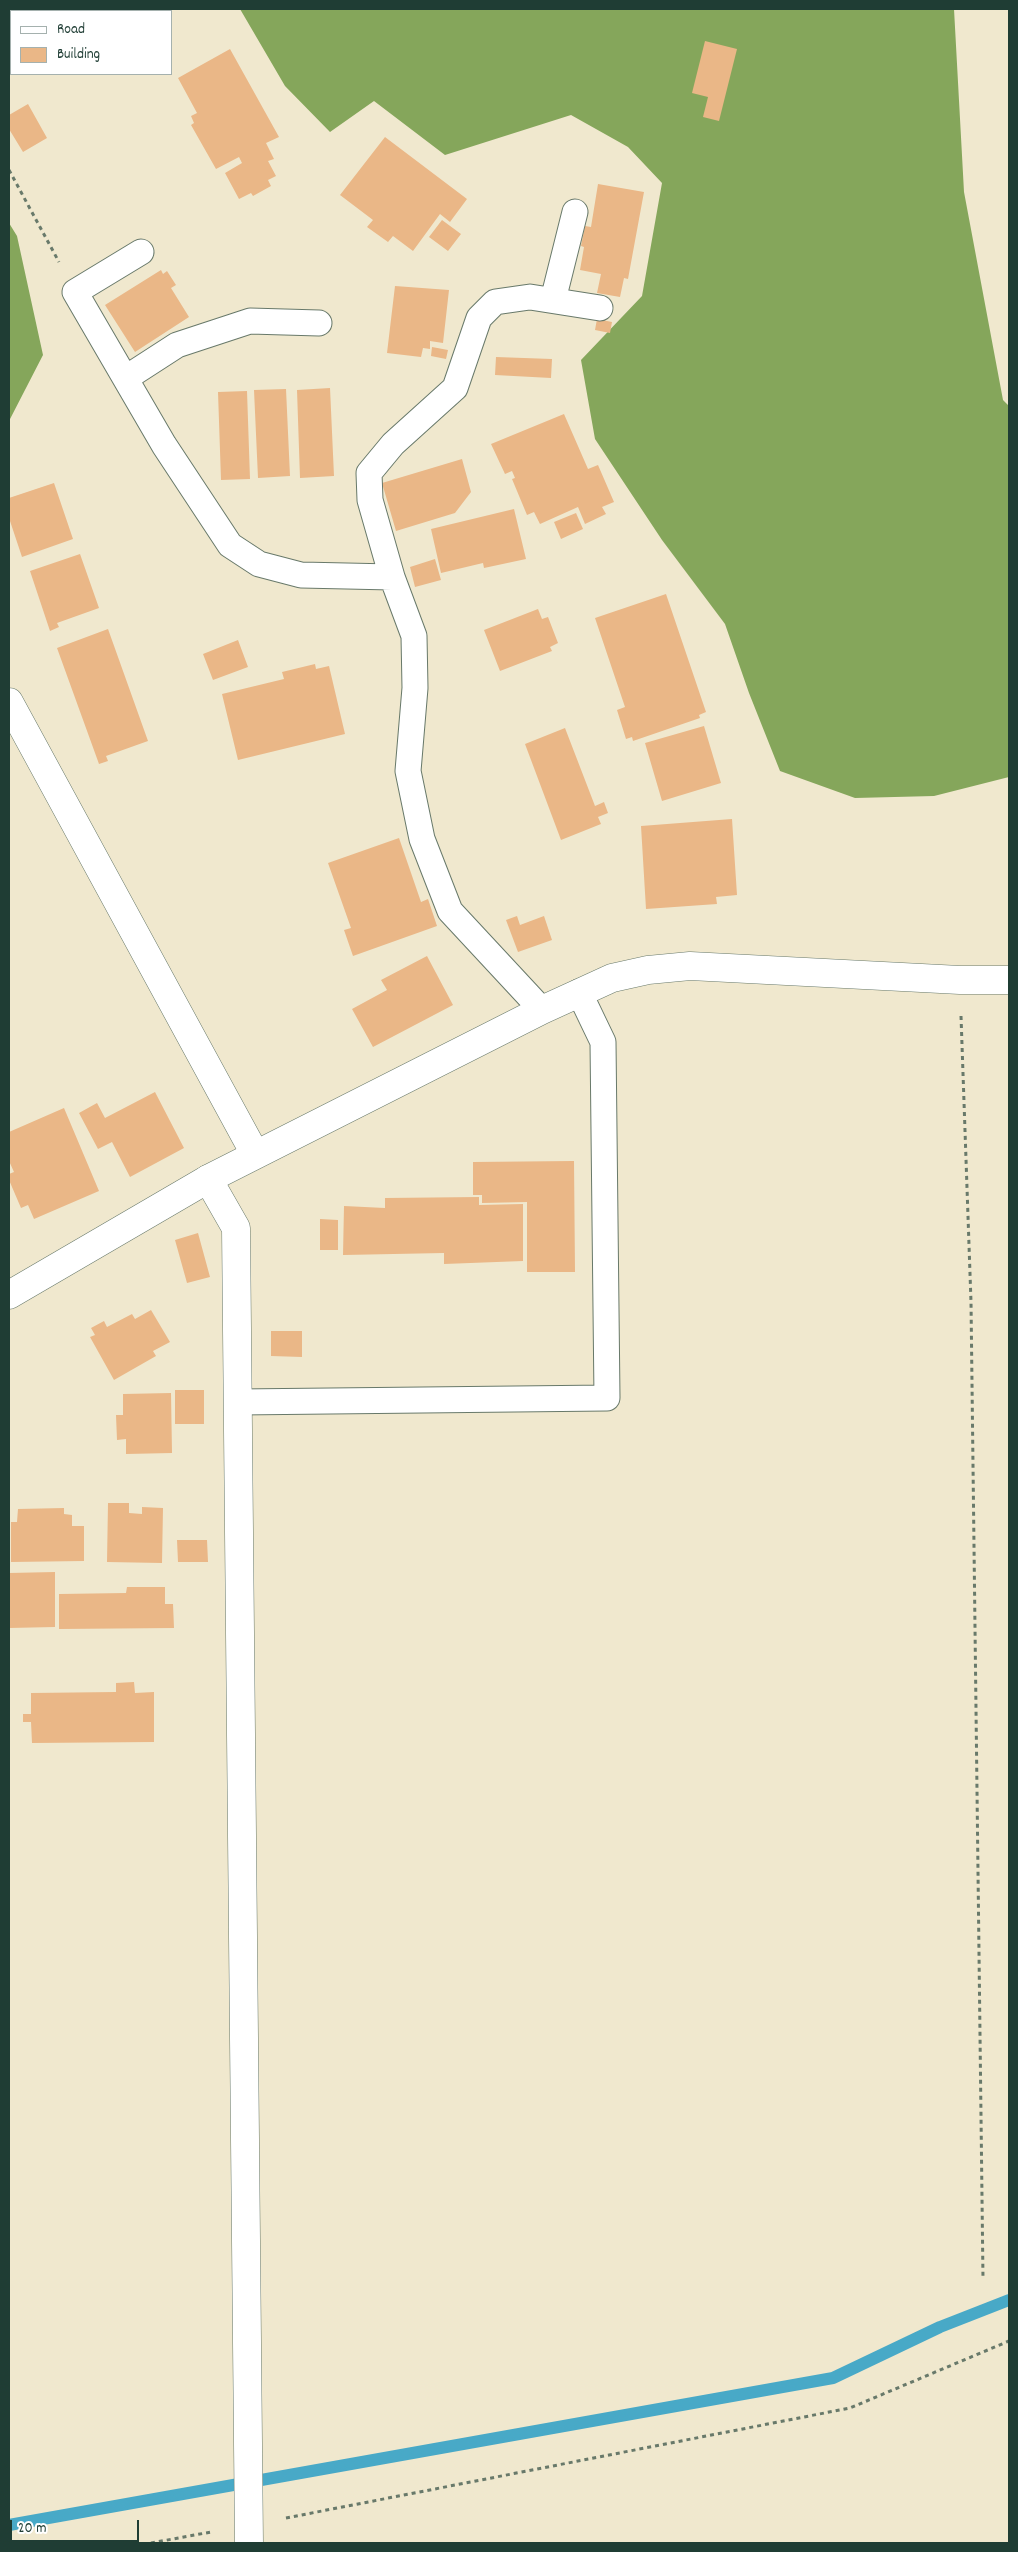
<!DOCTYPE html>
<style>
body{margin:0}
#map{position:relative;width:1018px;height:2552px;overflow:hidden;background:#f0e8ce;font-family:Dekko,sans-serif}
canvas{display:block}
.frame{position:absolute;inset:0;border:10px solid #1f3d34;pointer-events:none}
.legend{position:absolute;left:10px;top:10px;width:162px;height:65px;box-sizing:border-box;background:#fff;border:1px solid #a5b1ae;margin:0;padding:6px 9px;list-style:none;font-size:15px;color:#1f3d34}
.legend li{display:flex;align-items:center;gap:10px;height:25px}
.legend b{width:25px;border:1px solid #a5b1ae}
.scale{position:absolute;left:10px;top:2520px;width:129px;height:22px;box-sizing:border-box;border:2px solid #1f3d34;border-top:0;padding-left:6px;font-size:15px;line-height:18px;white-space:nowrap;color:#1f3d34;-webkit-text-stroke:4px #fff;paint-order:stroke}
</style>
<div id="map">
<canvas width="1018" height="2552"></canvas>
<div class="frame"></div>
<ul class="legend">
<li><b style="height:6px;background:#fff"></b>Road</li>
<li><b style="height:14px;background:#eab787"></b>Building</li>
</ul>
<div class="scale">20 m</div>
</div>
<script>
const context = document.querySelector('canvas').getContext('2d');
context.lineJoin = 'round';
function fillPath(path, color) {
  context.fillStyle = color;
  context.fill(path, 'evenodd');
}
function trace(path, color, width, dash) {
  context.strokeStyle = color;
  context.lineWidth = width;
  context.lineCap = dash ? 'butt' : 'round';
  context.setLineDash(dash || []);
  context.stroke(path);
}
fillPath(new Path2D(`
 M240,9H954L964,192L1003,400L1009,406V777L934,796L855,798L780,771L749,693L725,624L662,540L595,439L581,360L642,296L662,183L628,147L571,115L445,155L374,101L330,132L285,86Z
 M9,223L17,236L43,355L9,421Z`), '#85a65b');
trace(new Path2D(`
 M9,2525L833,2378L940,2327L1009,2300`), '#48a9c7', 12);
fillPath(new Path2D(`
 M705,41L737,49L719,121L703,117L708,97L692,93Z
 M230,49L279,137L266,143L274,159L268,161L276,176L268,180L271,186L253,196L251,193L239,199L225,173L242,163L239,157L216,169L191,125L194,123L191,116L197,113L178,78Z
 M28,104L47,138L23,152L9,129V115Z
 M385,137L467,199L450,222L440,214L413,251L393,236L388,242L367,227L373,220L340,195Z
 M598,184L644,192L628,279L624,278L620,297L597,293L601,274L580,270L584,247L581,246L585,226L591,227Z
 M442,220L461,234L448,251L429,237Z
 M161,270L163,274L167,271L176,285L171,288L189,317L135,352L105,305Z
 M395,286L449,290L443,343L430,341V349L423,348L421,357L387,353Z
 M597,319L612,322L610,333L595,330Z
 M432,347L448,350L446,359L431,356Z
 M496,357L552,359L551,378L495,375Z
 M330,388L334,476L300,478L297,390Z
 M286,389L290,476L258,478L254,390Z
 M247,391L250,479L221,480L218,392Z
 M564,414L588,469L598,465L614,502L602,507L606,514L585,524L578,507L540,524L534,512L527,515L512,479L515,478L512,471L505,474L491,444Z
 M462,459L471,492L455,513L396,531L382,483Z
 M54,483L73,539L22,557L9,518V498Z
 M514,509L526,559L484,568L483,563L441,573L431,529Z
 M576,513L583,529L561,539L554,522Z
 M80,554L99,608L57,623L59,627L50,631L30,571Z
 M435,559L441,580L415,587L410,567Z
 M666,594L706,712L699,715L700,718L633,741L632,737L626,739L617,710L625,707L595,618Z
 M538,609L542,619L548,617L558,643L550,647L552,651L500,671L484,630Z
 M108,629L148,741L106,756L108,761L99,764L57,648Z
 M238,640L248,667L213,680L203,654Z
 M315,664L316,669L329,666L345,734L238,760L222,694L284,679L282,672Z
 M704,726L721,783L662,801L645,743Z
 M565,728L595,806L604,802L608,813L598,817L601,824L561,840L525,744Z
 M732,819L737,895L716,897L717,904L646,909L641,826Z
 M399,838L421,902L428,899L437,926L353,956L344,930L351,928L328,863Z
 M517,916L520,925L544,916L552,940L518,952L506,920Z
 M427,956L453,1005L373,1047L352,1009L387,990L381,980Z
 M155,1092L184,1148L130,1177L112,1142L98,1149L79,1113L97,1103L105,1118Z
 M64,1108L99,1191L34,1219L28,1205L21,1208L9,1180V1174L14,1172L9,1161V1132Z
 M574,1161L575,1272H527V1202L482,1203V1195H473V1162Z
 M479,1197V1205L523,1204V1261L444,1264V1253L343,1255L344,1206L385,1208V1198Z
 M320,1219L338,1220V1250H320Z
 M198,1233L210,1277L187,1283L175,1240Z
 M151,1310L170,1342L153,1351L156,1356L114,1380L90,1337L95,1335L91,1328L104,1321L107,1327L132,1314L135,1319Z
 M271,1331H302V1357L271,1356Z
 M175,1390H204V1424H175Z
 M171,1393L172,1453L126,1454V1439L117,1440L116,1415H123V1394Z
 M108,1503H129V1513L142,1514V1507L163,1508L162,1563L107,1562Z
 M64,1508V1514L72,1515V1526H84V1561L11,1562V1522H17L18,1509Z
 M177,1540H207L208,1562H178Z
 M55,1572V1627L9,1628V1573Z
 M127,1587H165V1604H173L174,1628L59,1629V1594L126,1593Z
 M134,1682L135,1693L154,1692V1742L32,1743L31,1722H23V1714H31V1693L116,1692V1683Z`), '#eab787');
const lane = new Path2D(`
 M141,252L75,292L164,445L230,545L259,564L301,575L392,577L414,636L415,688L408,771L422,839L450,911L542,1010
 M553,300L575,212
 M126,378L177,345L250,321L319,323
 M392,577L370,500L369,473L393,444L455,388L479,318L495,302L530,297L600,308
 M238,1402L607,1398L603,1042L579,992`);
const street = new Path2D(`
 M9,702L255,1154
 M208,1179L236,1228L249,2543`);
const secondary = new Path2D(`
 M9,1295L208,1179L542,1010L612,978L648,970L690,966L960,980H1009`);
trace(lane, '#68796a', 27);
trace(street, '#68796a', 29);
trace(secondary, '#68796a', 29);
trace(new Path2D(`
 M9,170L59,262
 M961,1016L971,1302L983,2279
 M286,2518L850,2408L1009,2341
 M151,2543L211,2532`), '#68796a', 3, [4, 4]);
trace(lane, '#fff', 25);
trace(street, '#fff', 28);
trace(secondary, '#fff', 28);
</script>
